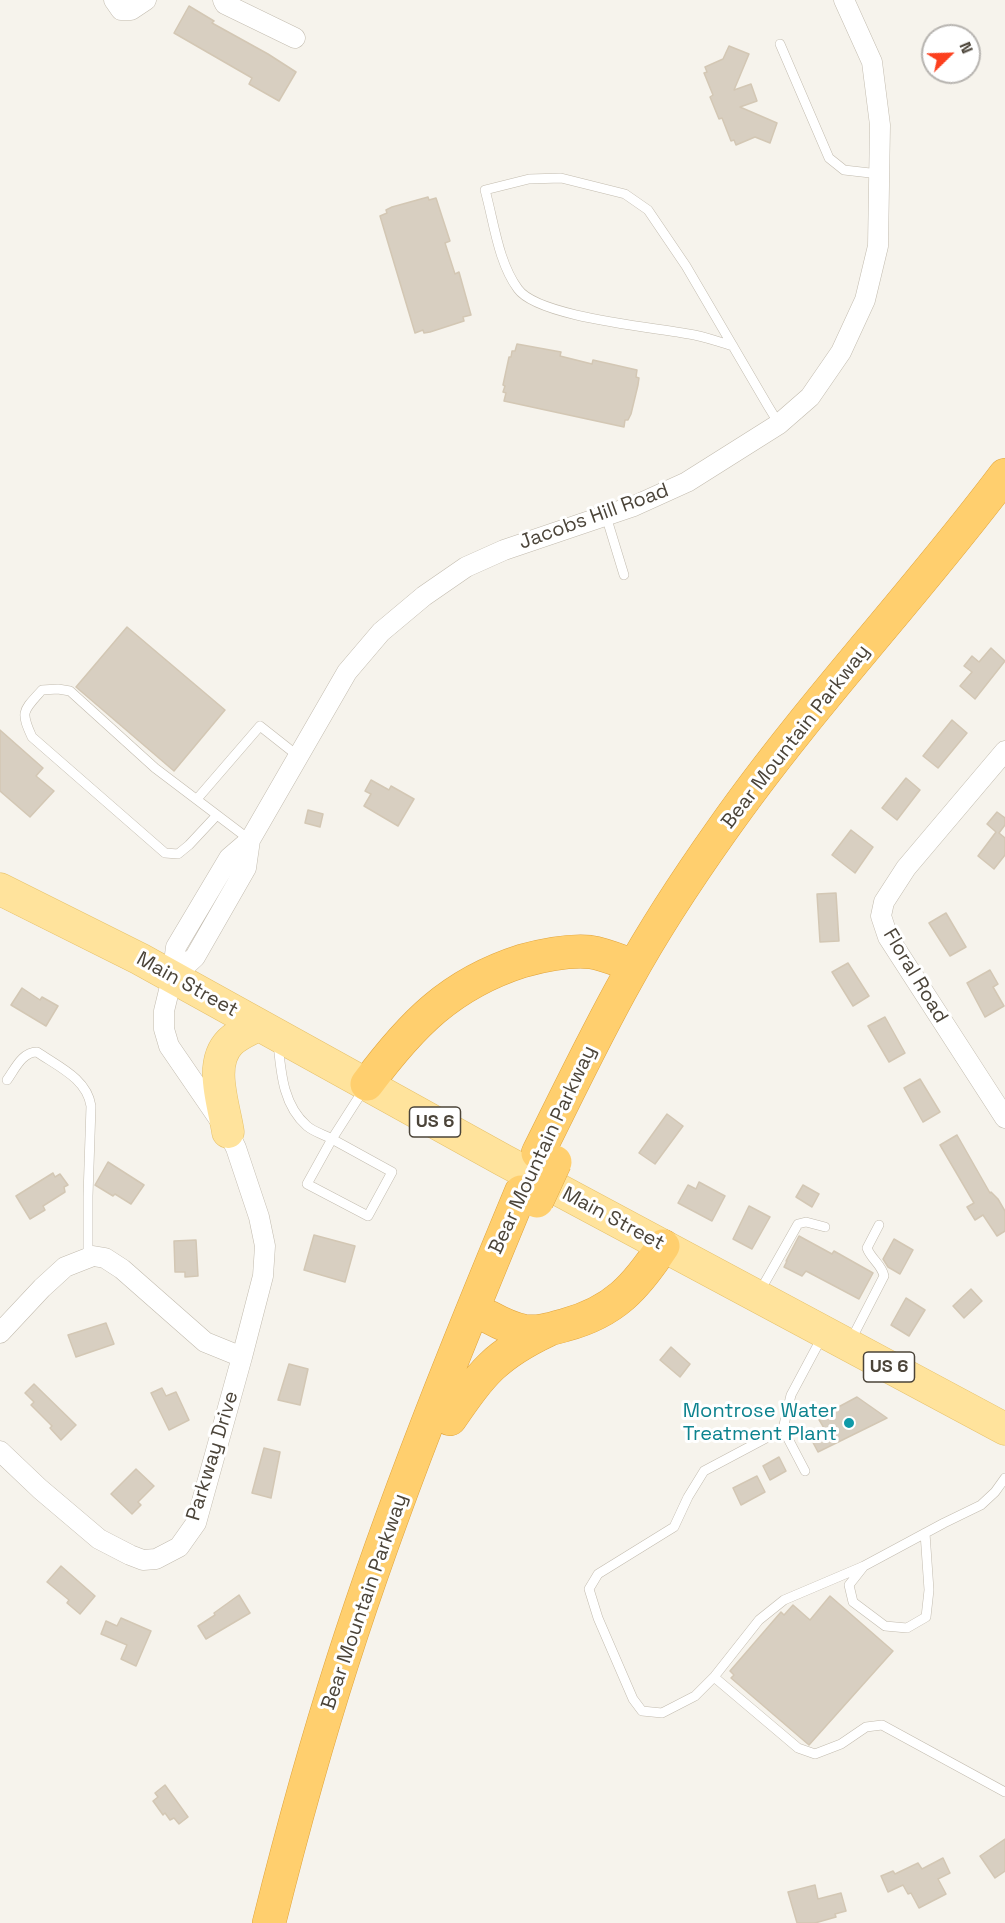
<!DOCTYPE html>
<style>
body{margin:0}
#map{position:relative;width:1005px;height:1923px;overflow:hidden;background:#f6f3ec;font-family:"Space Grotesk",sans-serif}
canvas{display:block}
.north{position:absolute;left:921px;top:24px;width:60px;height:60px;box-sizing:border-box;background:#fff;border:2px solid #b7b4b0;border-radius:50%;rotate:67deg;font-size:16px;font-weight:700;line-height:24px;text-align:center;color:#4b4439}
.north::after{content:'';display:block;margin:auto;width:21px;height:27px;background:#fc3f1d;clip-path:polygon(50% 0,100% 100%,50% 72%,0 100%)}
</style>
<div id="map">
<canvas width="1005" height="1923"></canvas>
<div class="north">N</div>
</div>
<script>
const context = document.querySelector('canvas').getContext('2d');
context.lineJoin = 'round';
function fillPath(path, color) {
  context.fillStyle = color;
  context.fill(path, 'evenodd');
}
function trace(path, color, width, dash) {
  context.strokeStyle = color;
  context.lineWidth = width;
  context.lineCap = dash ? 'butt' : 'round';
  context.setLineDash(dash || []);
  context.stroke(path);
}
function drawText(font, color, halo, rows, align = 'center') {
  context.font = font + ' "Space Grotesk",sans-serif';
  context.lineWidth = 6;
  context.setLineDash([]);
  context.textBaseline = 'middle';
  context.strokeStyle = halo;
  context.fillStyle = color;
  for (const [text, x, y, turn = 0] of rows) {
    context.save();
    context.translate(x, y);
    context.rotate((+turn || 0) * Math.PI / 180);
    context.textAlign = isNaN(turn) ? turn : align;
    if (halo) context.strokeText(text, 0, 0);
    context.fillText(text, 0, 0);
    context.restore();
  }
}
const building = new Path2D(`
 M189,6L214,21L212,23L268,54L296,72L279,101L249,84L252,78L174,33Z
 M729,46L749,54L734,90L751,84L757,101L740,107L777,123L770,143L755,137L736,145L734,140L731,141L722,118L719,119L710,97L713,95L704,73L707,72L705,67L723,59Z
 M428,197L429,200L436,198L450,241L445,243L455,274L459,272L471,315L463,317L464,321L430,332L424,333L423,330L415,333L380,216L387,213L386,210L392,207Z
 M517,344L561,352L560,356L592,364L593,360L637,370L636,377L639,378L638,385L631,414L628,420H625L624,427L504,401L506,393L503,392L505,386L503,385L509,357H511L512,351H515Z
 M127,627L225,710L174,771L76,687Z
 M991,648L1005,661L975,699L960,686L972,672L964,666L972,656L979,662Z
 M952,720L967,733L938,768L923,756Z
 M0,730L43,768L36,776L54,791L30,817L0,791Z
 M906,778L920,790L897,820L882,808Z
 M371,780L389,790L391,786L414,799L398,826L364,806L371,794L365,791Z
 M308,810L323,814L320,827L305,823Z
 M997,812L1005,818V825L999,833L1005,838V855L994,869L978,856L996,832L987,824Z
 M851,830L873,847L855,873L832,855Z
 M836,893L839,941L820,942L817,894Z
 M946,913L966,947L950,956L929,923Z
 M848,963L869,996L853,1006L832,972Z
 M990,970L998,984L993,987L1004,1006L985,1017L967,983Z
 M22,988L40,1000L42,997L58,1006L46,1026L11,1005Z
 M885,1017L905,1053L889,1062L868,1026Z
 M920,1079L940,1112L923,1122L904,1088Z
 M667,1114L683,1126L655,1164L639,1153Z
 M957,1135L990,1193L991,1192L998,1199L1005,1211V1231L997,1236L983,1215L975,1220L967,1207L974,1203L940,1145Z
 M108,1162L144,1185L131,1204L115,1194L113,1196L95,1185Z
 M53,1173L55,1177L60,1174L68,1185L64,1187L65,1192L43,1206L45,1210L30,1219L16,1196Z
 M699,1182L725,1196L712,1221L678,1203L688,1185L696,1189Z
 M803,1185L819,1194L812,1207L796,1197Z
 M749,1206L770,1217L752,1249L733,1239Z
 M314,1235L355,1246L345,1282L304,1270Z
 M799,1236L832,1254L834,1251L873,1273L859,1299L806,1271L802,1276L784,1267L787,1261H786Z
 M894,1239L913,1250L900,1274L888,1267L883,1259Z
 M196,1240L198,1276L185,1277V1272H175L174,1241Z
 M971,1289L982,1301L964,1318L953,1306Z
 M906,1298L925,1310L909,1336L891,1325Z
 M106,1323L114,1344L76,1357L68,1335Z
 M671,1347L690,1364L680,1377L660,1360Z
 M289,1364L308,1369L300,1405L278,1400Z
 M34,1384L76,1425L61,1440L50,1428L52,1426L31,1405L34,1402L25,1393Z
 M162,1388L166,1396L176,1392L189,1420L169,1430L151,1393Z
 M857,1397L887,1418L818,1452L809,1435L824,1428L818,1418Z
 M264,1448L280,1452L271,1498L252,1493Z
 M779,1457L786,1471L770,1480L763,1466Z
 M136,1469L154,1486L138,1502L141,1505L132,1514L111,1494Z
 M757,1476L765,1492L741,1505L733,1488Z
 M61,1566L95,1596L80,1614L67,1603L69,1600L47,1582Z
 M239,1595L250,1613L206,1639L198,1626L215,1615L214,1613Z
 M830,1596L893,1651L809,1745L731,1678L734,1675L730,1671L781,1612L784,1615L793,1605L810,1620Z
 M121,1618L151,1631L136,1666L121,1659L127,1645L101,1634L106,1621L117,1626Z
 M165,1785L188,1817L179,1824L174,1818L170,1820L165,1813L163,1815L153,1801L158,1797L155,1793Z
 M1005,1839V1871L995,1878L980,1856Z
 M943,1858L950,1873L938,1879L946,1894L919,1908L911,1893L908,1894L903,1885L888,1892L881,1876L893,1871L895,1874L918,1863L922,1869Z
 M815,1885L818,1899L841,1893L846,1911L835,1914L836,1917L815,1923H797L788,1892Z`);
fillPath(building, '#d8cfc1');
trace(building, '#d3c7b4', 1.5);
const lane = new Path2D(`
 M780,44L829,158L844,170L879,174
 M733,346C718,342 704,336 689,334C652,327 538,317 518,289C498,262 494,222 485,190L529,179L561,178L625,194L648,210L686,266L768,406L779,424
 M606,516L624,575
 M197,799L260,726L298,756
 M217,815L189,845L178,854L165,853L32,737C20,711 23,711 42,690L58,689L70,691L155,768L250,840
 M278,1043C281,1073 283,1105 307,1126C314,1132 325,1135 332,1139L364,1089
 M7,1080C15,1069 22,1052 37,1052C59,1067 87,1079 91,1106L88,1196V1258
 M332,1139L392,1172L368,1216L307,1184Z
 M760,1291L798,1224L806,1222L825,1227
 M851,1340L884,1276C882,1265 871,1259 867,1248L879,1225
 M783,1429L704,1471L688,1497L674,1527L598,1574L589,1589L598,1618L633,1699L642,1711L662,1713L695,1696L714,1677L759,1620L784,1600L864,1566
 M805,1471L783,1429L791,1395L822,1337
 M925,1533L929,1590L926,1617L907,1628L885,1626L853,1602L849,1585L864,1566L944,1523L981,1505L995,1492L1005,1478
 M714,1677L798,1748L815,1754L841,1744L866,1727L882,1725L1005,1792`);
const street = new Path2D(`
 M114,0L121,10H131L146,0
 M223,0L225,4L295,38
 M1005,751L906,868L884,902L881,916L888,937L1005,1118
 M172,978L195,957L246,868L250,840
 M0,1333L42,1288L65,1267L93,1256L105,1258L122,1269L205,1342L242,1357L196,1523L179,1547L156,1559L143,1560L130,1555L99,1539L40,1489L0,1451
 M242,1357L263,1276L265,1246L259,1217L236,1148L228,1132L169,1046L164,1029V1011L172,978L176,947L229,858L250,840L347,672L381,632L424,596L466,567L504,550L634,506L687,482L779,424L810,397L841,352L865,300L878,246L880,125L872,62L844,0`);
const primary = new Path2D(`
 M0,889L140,959L503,1160L1005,1429
 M228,1132C224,1105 208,1064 230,1042C238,1034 249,1030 258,1025`);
const highway = new Path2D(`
 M367,1084C411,1025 450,984 522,961C544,955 568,950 590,952C605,954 620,961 634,966
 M538,1153C567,1095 595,1036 627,979C655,928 688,878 722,830C809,706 914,596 1005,475
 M489,1317C500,1323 512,1329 524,1331C538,1333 551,1329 565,1325C614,1312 636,1287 663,1246
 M450,1419C482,1373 495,1355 548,1330
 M269,1923C291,1835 315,1747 343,1660C394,1501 457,1346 521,1192`);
trace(lane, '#c2bbae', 10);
trace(street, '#c2bbae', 21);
trace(primary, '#e6c16a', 33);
trace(highway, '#e0a43c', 34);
trace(lane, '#fff', 9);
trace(street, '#fff', 20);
trace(primary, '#ffe39c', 32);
trace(highway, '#ffcf6e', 33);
const highwayBridge = new Path2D(`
 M537,1201L555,1162`);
trace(highwayBridge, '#e0a43c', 34, []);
trace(highwayBridge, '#ffcf6e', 33);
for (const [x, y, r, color] of [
 [849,1423,6,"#0f9aa8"]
]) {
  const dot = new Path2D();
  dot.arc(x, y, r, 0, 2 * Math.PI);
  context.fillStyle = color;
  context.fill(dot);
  trace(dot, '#fff', 2);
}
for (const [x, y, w] of [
 [435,1122,51],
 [889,1367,51]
]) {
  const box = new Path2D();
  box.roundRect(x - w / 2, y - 15, w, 30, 4.5);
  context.fillStyle = '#fff';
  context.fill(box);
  trace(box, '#4b4439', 1.5);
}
drawText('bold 18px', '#4b4439', null, [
 ["US 6",435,1122],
 ["US 6",889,1367]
]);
drawText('20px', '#4b4439', '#fff', [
 ["Jacobs Hill Road",594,517,-20],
 ["Bear Mountain Parkway",796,737,-52],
 ["Floral Road",915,976,59],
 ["Main Street",187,985,29],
 ["Bear Mountain Parkway",543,1150,-65],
 ["Main Street",613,1219,28],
 ["Parkway Drive",213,1456,-73],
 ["Bear Mountain Parkway",365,1602,-71]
]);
drawText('20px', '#0d838f', '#fff', [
 ["Montrose Water",837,1412],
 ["Treatment Plant",837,1435]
], 'right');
</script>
